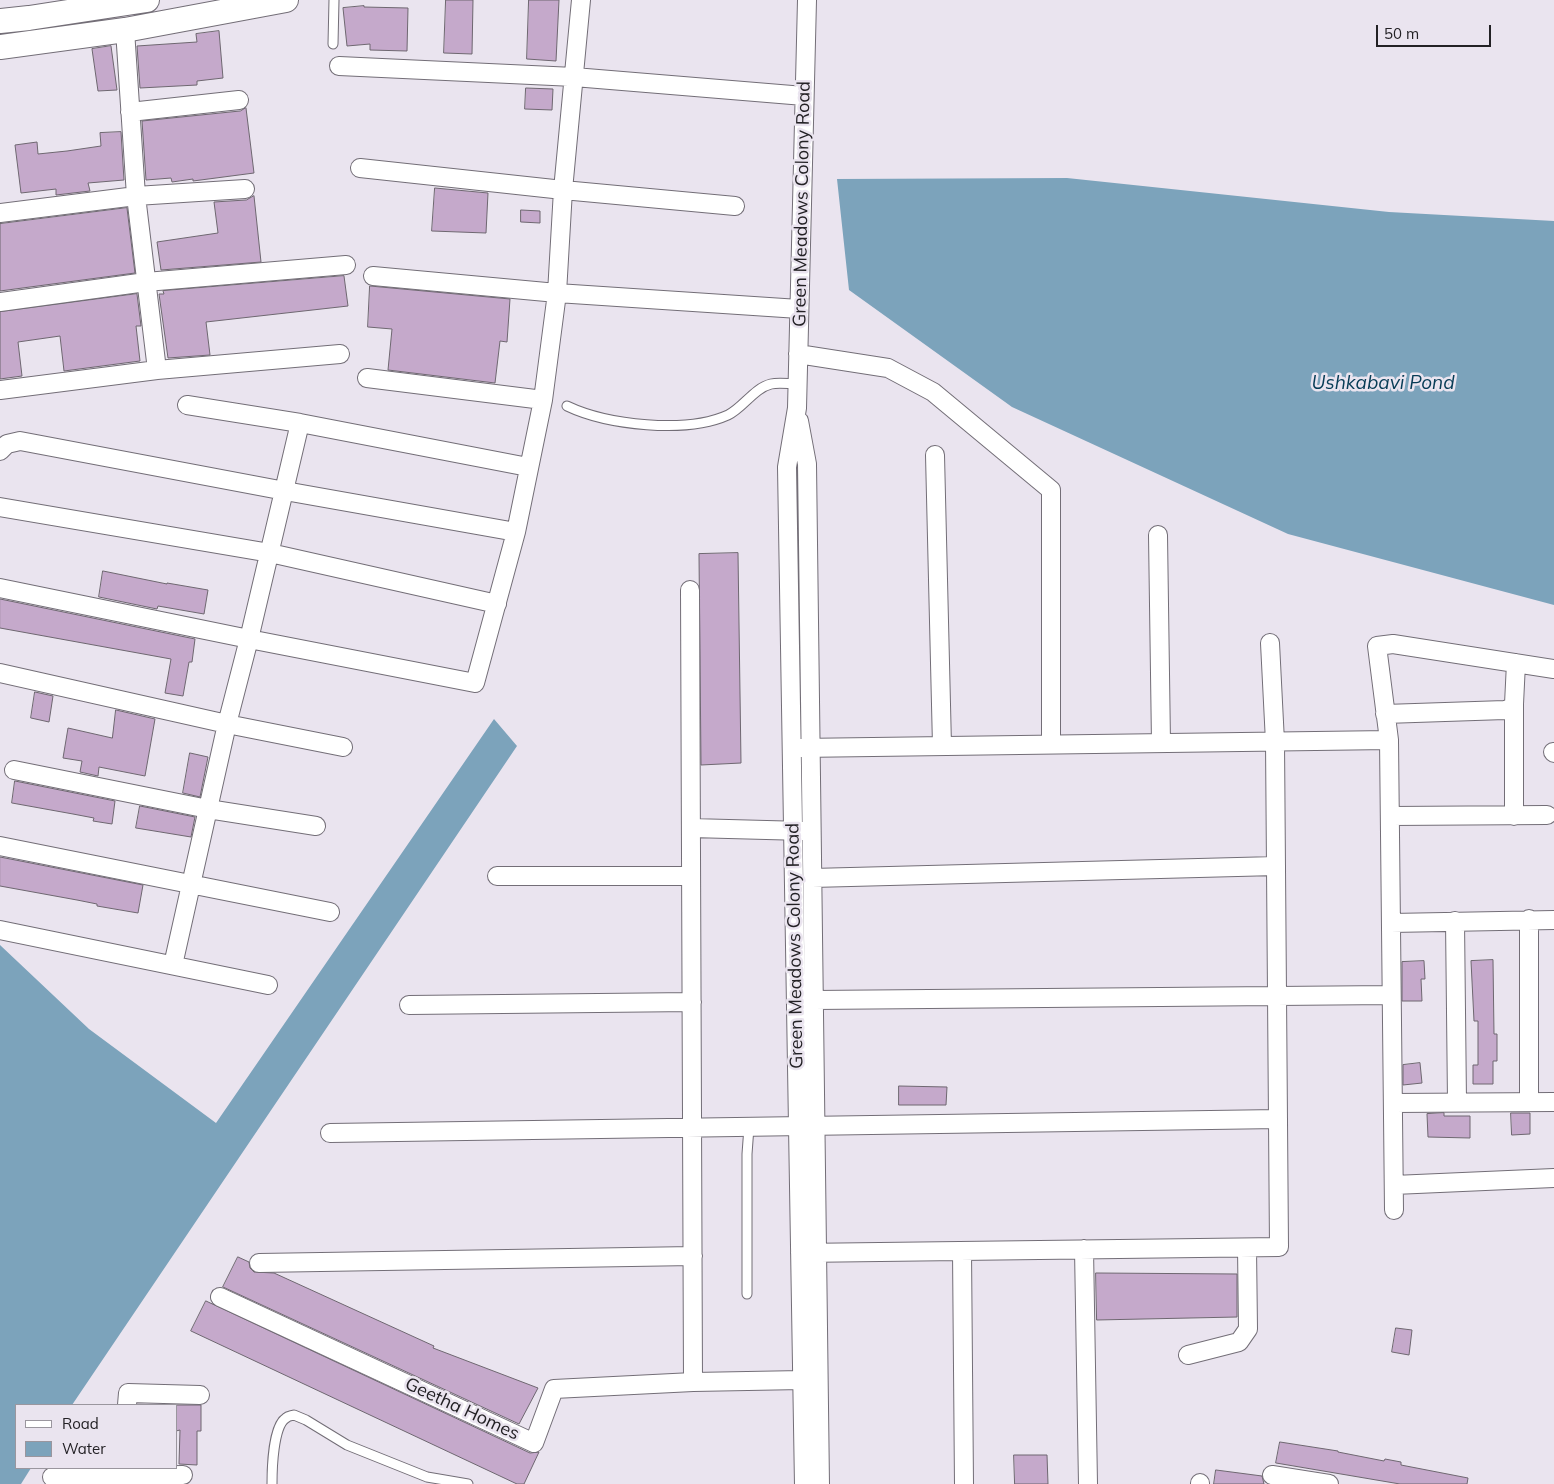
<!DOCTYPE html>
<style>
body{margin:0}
#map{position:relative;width:1554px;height:1484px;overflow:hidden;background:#eae4ef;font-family:Mulish,sans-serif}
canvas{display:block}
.legend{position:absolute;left:15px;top:1404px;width:162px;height:65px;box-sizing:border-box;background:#eae4ef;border:1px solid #9a969e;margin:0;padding:6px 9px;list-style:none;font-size:15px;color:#232125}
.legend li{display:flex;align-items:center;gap:10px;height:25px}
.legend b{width:25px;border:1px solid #9a969e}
.scale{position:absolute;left:1376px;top:25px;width:115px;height:22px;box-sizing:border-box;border:2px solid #232125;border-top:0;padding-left:6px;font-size:15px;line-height:18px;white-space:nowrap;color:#232125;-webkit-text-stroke:4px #eae4ef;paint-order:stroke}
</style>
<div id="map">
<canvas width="1554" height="1484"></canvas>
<ul class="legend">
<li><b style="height:6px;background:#fff"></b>Road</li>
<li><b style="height:14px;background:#7ca3bb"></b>Water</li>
</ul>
<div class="scale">50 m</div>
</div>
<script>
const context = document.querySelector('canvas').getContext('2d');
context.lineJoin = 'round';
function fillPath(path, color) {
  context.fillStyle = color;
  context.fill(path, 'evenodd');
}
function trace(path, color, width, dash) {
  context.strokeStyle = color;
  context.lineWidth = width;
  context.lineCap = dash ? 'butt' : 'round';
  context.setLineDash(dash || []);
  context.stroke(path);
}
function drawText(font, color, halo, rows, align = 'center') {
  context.font = font + ' Mulish,sans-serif';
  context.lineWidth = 5;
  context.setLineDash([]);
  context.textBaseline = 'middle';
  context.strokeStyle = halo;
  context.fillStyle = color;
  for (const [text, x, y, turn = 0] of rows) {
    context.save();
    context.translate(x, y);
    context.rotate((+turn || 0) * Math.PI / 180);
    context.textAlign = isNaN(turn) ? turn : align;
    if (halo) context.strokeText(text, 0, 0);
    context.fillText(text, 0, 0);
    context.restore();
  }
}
fillPath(new Path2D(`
 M1067,178L1389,212L1554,221V605L1288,534L1012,407L849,290L837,179Z
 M494,719L517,746L72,1405H16V1468H31L21,1484H0V945L89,1029L216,1123Z`), '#7ca3bb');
const building = new Path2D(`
 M446,0H473L472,54L444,53Z
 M529,0H559L556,61L527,59Z
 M364,6V7L408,8L407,51L370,50V44L347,46L343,8Z
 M219,31L223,78L197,81V85L140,88L137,46L197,42L196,34Z
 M111,46L117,90L98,91L92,49Z
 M526,88L553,89L552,110L525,109Z
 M246,108L254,173L193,181V179L172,182L171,178L146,180L142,121L240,111Z
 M121,132L124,180L88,183L90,191L56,195V189L21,193L15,145L37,142L38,154L67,151L101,146L100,133Z
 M435,188L488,193L486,233L432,231Z
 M254,196L261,262L161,270L157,242L218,233L214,202L246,200Z
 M127,208L135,273L0,291V224Z
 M521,210L540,211V223L521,222Z
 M344,276L348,306L206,322L210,355L168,358L159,294H164L163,291Z
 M370,286L510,299L507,342L500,341L495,383L388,370L392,329L368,327Z
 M137,294L141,326H136L140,361L64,371L60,336L18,342L22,376L0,379V312Z
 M738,553L741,763L701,765L699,554Z
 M103,571L167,584V583L208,590L204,614L158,606L157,609L99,597Z
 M0,599L195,639L192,662H189L183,696L165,693L171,659L0,628Z
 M35,692L53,696L49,722L31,718Z
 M116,710L155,719L145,776L99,767L98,776L80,772L82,761L63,758L68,728L112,738Z
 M190,753L208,757L200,797L183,793Z
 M15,781L115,801L112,824L93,821L94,818L73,814L12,803Z
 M140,806L195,817L191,837L136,828Z
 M0,857L143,885L138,913L97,906V904L77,900L0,886Z
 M1493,960L1494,1034H1497V1061H1493V1084H1473V1065H1478V1021H1474L1471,961Z
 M1424,961L1425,979H1421L1422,1001H1402V962Z
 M1420,1063L1422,1083L1403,1085V1065Z
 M899,1086L947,1087L946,1105H899Z
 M1444,1113V1116H1470V1138L1428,1137L1427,1114Z
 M1511,1113H1530V1134L1512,1135Z
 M238,1257L249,1262L250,1268L254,1272L274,1273L434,1346L433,1348L538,1388L519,1424L223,1287Z
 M1096,1273L1237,1274V1317L1097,1320Z
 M206,1301L530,1453L539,1452L524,1484H517L191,1331Z
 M1396,1328L1412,1330L1409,1355L1392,1352Z
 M176,1405H201V1431H197V1465L179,1464L180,1430L176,1431Z
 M1280,1442L1338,1451V1452L1384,1461L1385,1459L1401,1462V1465L1468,1478L1467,1484H1400L1276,1463Z
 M1014,1455H1047L1048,1484H1015Z
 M1216,1470L1262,1476L1264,1484H1214Z`);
fillPath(building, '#c5a9cb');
trace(building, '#6e6770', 1);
const service = new Path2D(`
 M333,44L334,0
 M567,406C607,425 686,434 728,415C743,408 754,388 771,384C779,382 789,384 798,384
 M747,1294V1154L749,1127
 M272,1484C272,1470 273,1426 286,1418C288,1416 291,1416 294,1415L306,1420L347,1445L427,1477L468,1484`);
const minor = new Path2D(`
 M125,30L136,196L157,370
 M339,66L574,77L804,96
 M130,112L239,100
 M360,168L563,190L735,206
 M0,213L136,196L245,189
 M373,276L557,293L799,309
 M0,302L146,282L346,265
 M798,354L888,368L933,392L1051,490V744
 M367,378L543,400
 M0,390L157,370L340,354
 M187,405L300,423L528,467
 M799,421L807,464L820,1484
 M0,451L7,444L20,441L285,491L516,532
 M935,455L942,746
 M0,507L270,553L497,604
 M1158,535L1161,743
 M0,588L249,639L300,423
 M690,590L693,1382
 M0,673L227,724L343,747
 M1514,704V816
 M1385,714L1505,710L1511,708L1514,704L1516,663
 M799,748L1389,740
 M1553,752L1554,753
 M14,770L208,809L316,826
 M1390,816L1547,815
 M691,828L804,831
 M0,846L330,912
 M497,876H691
 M812,878L1276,866
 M1455,921L1457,1102
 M1391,923L1554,920
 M0,930L268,985
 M173,965L227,724L249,639L475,683L516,532L543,400L557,293L563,190L581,0
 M814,1000L1391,995
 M409,1005L692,1002
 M1529,1102V919
 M1393,1103L1554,1102
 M330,1133L1278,1119
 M1394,1185L1554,1178
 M1394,1210L1389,740L1377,646L1393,644L1554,669
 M1084,1249L1088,1484
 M962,1251L964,1484
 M800,1253L1279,1247L1275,742L1270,643
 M259,1263L693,1256
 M220,1297L534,1443L554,1389L693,1382L802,1380
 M1188,1355L1239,1342L1248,1329L1247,1248
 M127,1405L128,1393L200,1395
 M1272,1475L1329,1484
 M52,1477L183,1475
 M804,1484L787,467L797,408L807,0
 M1200,1484V1483`);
const secondary = new Path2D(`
 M0,21L29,18L147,0
 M0,47L125,30L286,0`);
trace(service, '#736e77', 11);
trace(minor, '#736e77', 20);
trace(secondary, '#736e77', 26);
trace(service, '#fff', 9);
trace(minor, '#fff', 18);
trace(secondary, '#fff', 24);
drawText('18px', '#232125', '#eae4ef', [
 ["Green Meadows Colony Road",802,204,-89],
 ["Green Meadows Colony Road",795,946,-91],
 ["Geetha Homes",462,1409,25]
]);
drawText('italic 19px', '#073c56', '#eae4ef', [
 ["Ushkabavi Pond",1383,383]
]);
</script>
